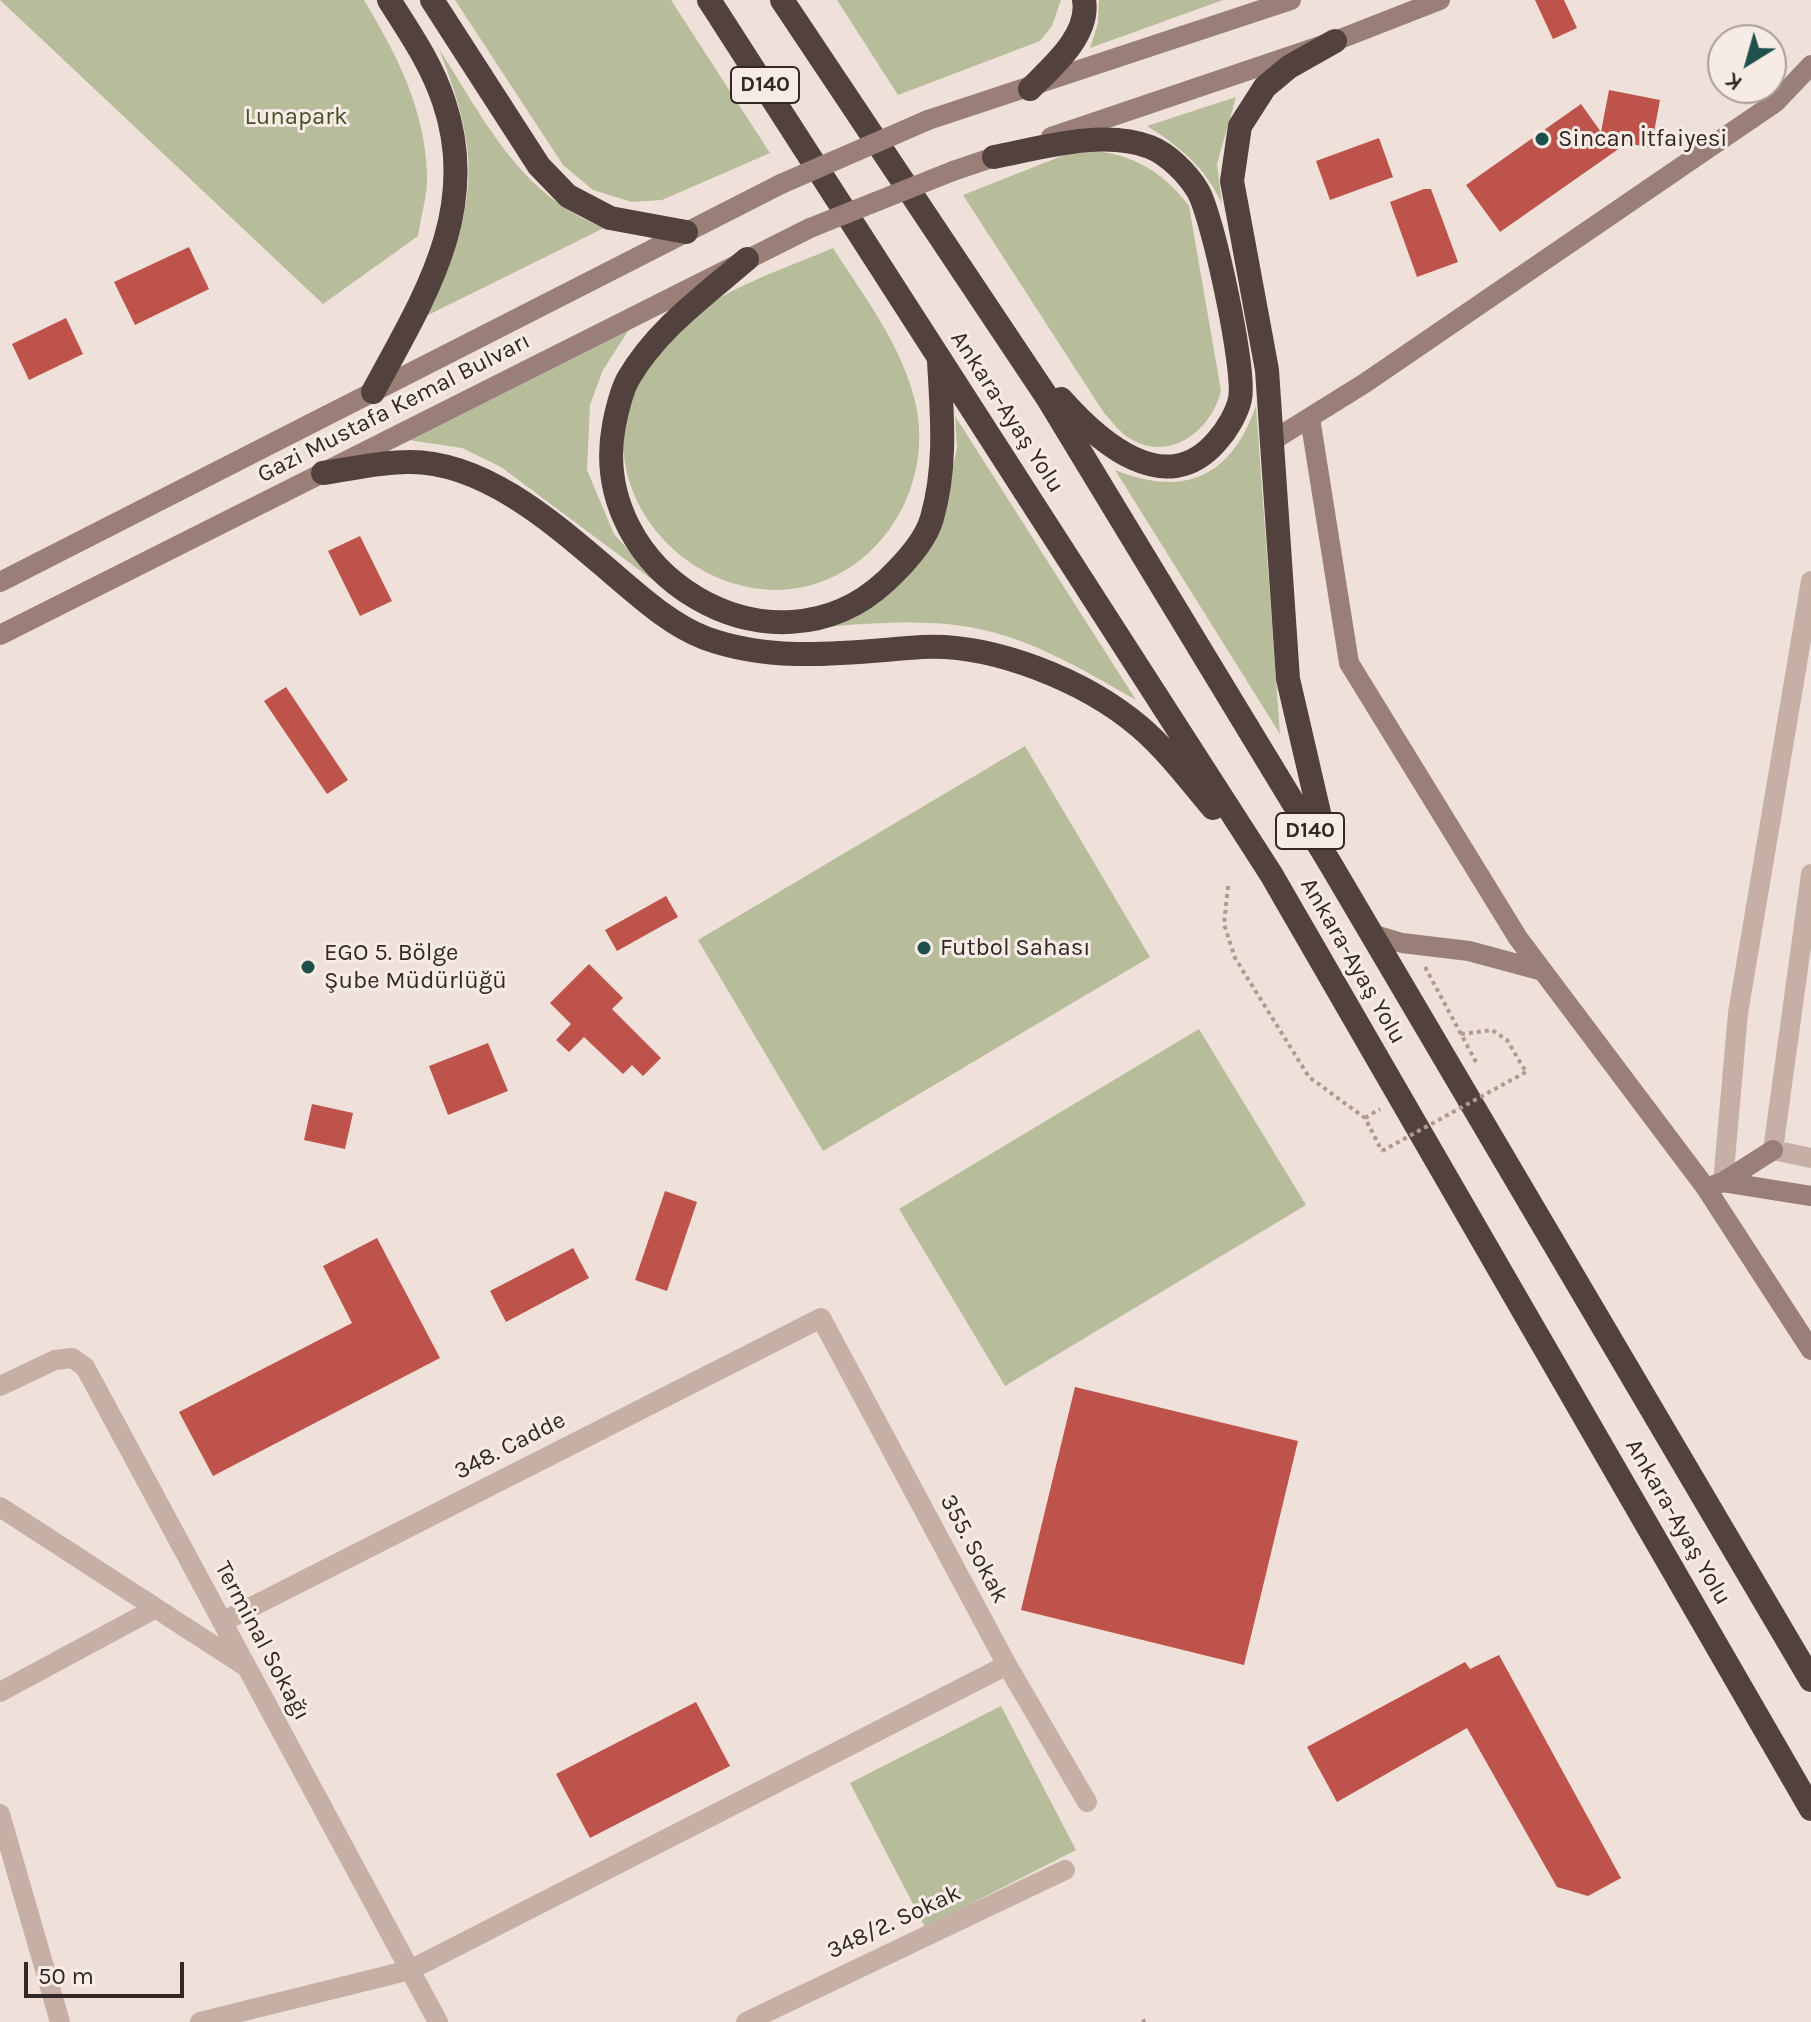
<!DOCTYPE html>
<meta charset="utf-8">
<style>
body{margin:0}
#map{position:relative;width:1811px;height:2022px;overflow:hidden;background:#efe1d9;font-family:Karla,sans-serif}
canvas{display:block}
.north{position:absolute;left:1707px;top:24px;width:80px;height:80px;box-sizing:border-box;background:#f7ece5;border:2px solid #a99e99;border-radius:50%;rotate:217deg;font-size:22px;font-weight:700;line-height:32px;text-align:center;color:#332826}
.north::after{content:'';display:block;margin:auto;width:28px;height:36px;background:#1f514c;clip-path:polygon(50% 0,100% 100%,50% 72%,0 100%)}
.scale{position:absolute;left:24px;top:1962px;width:160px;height:36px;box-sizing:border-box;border:4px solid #332826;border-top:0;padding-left:10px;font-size:24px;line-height:28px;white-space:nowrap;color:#332826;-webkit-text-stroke:6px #f7ece5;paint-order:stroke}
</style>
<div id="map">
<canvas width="1811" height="2022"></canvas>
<div class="north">K</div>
<div class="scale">50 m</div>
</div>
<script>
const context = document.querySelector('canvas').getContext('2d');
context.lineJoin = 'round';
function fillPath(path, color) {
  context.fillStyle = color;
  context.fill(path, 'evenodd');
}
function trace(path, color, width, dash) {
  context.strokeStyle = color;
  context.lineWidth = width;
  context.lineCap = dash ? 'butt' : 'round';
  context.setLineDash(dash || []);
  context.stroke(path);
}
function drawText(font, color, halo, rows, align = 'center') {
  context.font = font + ' Karla,sans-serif';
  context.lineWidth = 6;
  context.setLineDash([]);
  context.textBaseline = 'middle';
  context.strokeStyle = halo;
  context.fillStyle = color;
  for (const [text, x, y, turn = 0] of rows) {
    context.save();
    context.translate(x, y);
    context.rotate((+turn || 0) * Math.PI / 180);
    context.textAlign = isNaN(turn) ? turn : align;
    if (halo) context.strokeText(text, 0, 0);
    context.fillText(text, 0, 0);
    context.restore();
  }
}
fillPath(new Path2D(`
 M0,0H364C397,55 425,109 427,174C428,194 421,216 418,236L323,304Z
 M455,0H671L770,153L662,200L632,202L593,190L563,165Z
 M837,0H1061L1052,26L1040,41L898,95Z
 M1099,0H1223L1090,48L1098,23Z
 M439,49C486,122 520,195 604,228L422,318C476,209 485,166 439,49Z
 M1236,97L1217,164L1222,204C1205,167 1180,147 1147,126Z
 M1077,150C1125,150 1161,168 1189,206L1221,391C1211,432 1167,465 1126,436C1118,430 1111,420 1104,413L963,195Z
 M833,248C865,298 901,344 915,401C941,509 845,619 732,583C665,562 613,493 625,421C629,393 647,369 664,347C671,338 678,327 687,320C729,286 784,269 833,248Z
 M630,328L603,370L590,405L587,470L614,534L662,587L501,467L462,448L408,440Z
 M1256,406L1280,734L1115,470C1185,498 1231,477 1256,406Z
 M955,416L1136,700C1080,668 1021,632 955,625C894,618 827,628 765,631L838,611L943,513L957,448Z
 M1025,746L1150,957L823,1151L698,940Z
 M1199,1029L1306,1205L1005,1386L899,1209Z
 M1001,1706L1076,1850L925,1927L850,1783Z`), '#b7bd9b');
fillPath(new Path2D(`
 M1535,0H1564L1577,28L1553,39Z
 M1609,90L1660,100L1651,148L1627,143L1500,232L1466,185L1581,104L1601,132Z
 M1379,138L1393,177L1330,200L1316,161Z
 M1424,189H1431L1458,262L1417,277L1390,202Z
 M189,247L209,289L135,325L114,282Z
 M66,318L83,354L29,380L12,344Z
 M360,536L392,601L360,616L328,551Z
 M286,687L348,780L327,794L264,701Z
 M666,896L678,917L617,951L605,930Z
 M589,964L623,998L612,1009L661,1058L643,1076L632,1065L623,1074L584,1037L569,1052L556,1040L571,1024L550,1003Z
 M488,1043L508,1091L448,1115L429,1066Z
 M312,1104L353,1113L345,1149L304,1140Z
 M665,1191L697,1202L667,1291L635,1280Z
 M377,1238L440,1358L213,1476L179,1412L352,1323L323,1266Z
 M573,1248L589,1278L506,1322L490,1291Z
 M1075,1387L1298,1441L1244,1665L1021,1610Z
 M1499,1655L1621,1878L1588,1896L1557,1887L1467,1728L1337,1802L1307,1747L1465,1662L1470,1669Z
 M696,1702L730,1766L590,1838L556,1774Z`), '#bd534a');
trace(new Path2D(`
 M1228,886L1224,924L1235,958L1309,1077L1365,1118L1382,1151
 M1425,967L1476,1062
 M1461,1034L1492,1030L1507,1040L1526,1072
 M1365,1118L1380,1109
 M1142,2022L1149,2019`), '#b19991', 4, [4, 4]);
trace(new Path2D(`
 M1811,874L1773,1150L1811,1158
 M1723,1182L1738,1013L1811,581
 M0,1386L55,1360L72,1358L85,1367L438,2022
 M0,1507L245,1666
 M222,1622L821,1318L1007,1665L1087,1802
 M0,1692L156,1608
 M0,1814L60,2022
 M200,2022L410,1970L1007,1665
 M746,2022L1065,1870`), '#c6b0a6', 20);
trace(new Path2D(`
 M928,120L1291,0
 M1051,137L1335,41L1440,0
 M953,171L1006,153
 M1310,418L1349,663L1518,938L1706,1188L1723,1182L1811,1196
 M1272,441L1365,383L1776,102L1811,65
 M0,582L781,184
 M0,635L810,228
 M1372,934L1402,943L1469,951L1543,971
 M1723,1182L1773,1150
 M1706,1188L1811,1350`), '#997f78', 20);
trace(new Path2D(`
 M432,0L539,166L568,196L610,218L686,232
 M709,0L1271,874L1811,1809
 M782,0L1047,397L1331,865L1811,1680
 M1030,89C1052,67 1090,35 1084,0
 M994,157C1041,148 1103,129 1150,147C1168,154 1188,174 1198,191C1213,217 1246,371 1240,399C1237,413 1227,430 1217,441C1166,501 1099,442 1061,399
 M747,259C704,296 657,329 628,379C621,392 617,410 614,425C586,574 773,686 886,581C903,565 926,540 932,518C947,465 942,415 939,361
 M373,392C423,299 481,211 444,102C432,65 410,33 389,0
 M323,473C351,469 380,462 407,462C484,460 557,526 611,572C639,596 671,625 705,638C776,664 849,652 922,647C993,643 1086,681 1140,727C1167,750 1190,781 1213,808
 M1326,843L1288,679L1267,370L1232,181L1240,126L1265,87L1289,67L1335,41`), '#53413e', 24);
trace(new Path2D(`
 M1382,1151L1526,1072`), '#b19991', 4, [4, 4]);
trace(new Path2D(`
 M781,184L928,120
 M810,228L953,171`), '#997f78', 20);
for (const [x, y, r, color] of [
 [1542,139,8,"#1f514c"],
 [924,948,8,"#1f514c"],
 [308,967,8,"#1f514c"]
]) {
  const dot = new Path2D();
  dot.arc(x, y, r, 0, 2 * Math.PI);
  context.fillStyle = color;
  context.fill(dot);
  trace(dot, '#f7ece5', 3);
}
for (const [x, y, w] of [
 [765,85,68],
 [1310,831,68]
]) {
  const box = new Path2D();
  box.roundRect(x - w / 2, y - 18, w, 36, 6);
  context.fillStyle = '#f7ece5';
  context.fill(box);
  trace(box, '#332826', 2);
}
drawText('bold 22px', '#332826', null, [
 ["D140",765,85],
 ["D140",1310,831]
]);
drawText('24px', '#484f2c', '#f7ece5', [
 ["Lunapark",296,117]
]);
drawText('24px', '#332826', '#f7ece5', [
 ["Sincan İtfaiyesi",1558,139],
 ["Futbol Sahası",940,948],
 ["EGO 5. Bölge",324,953],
 ["Şube Müdürlüğü",324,981]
], 'left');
drawText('24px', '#332826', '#f7ece5', [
 ["Gazi Mustafa Kemal Bulvarı",394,408,-27],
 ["Ankara-Ayaş Yolu",1007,412,57],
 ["Ankara-Ayaş Yolu",1353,961,60],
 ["348. Cadde",510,1446,-27],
 ["Ankara-Ayaş Yolu",1678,1522,60],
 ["355. Sokak",974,1549,62],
 ["Terminal Sokağı",262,1641,62],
 ["348/2. Sokak",894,1922,-25]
]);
</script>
